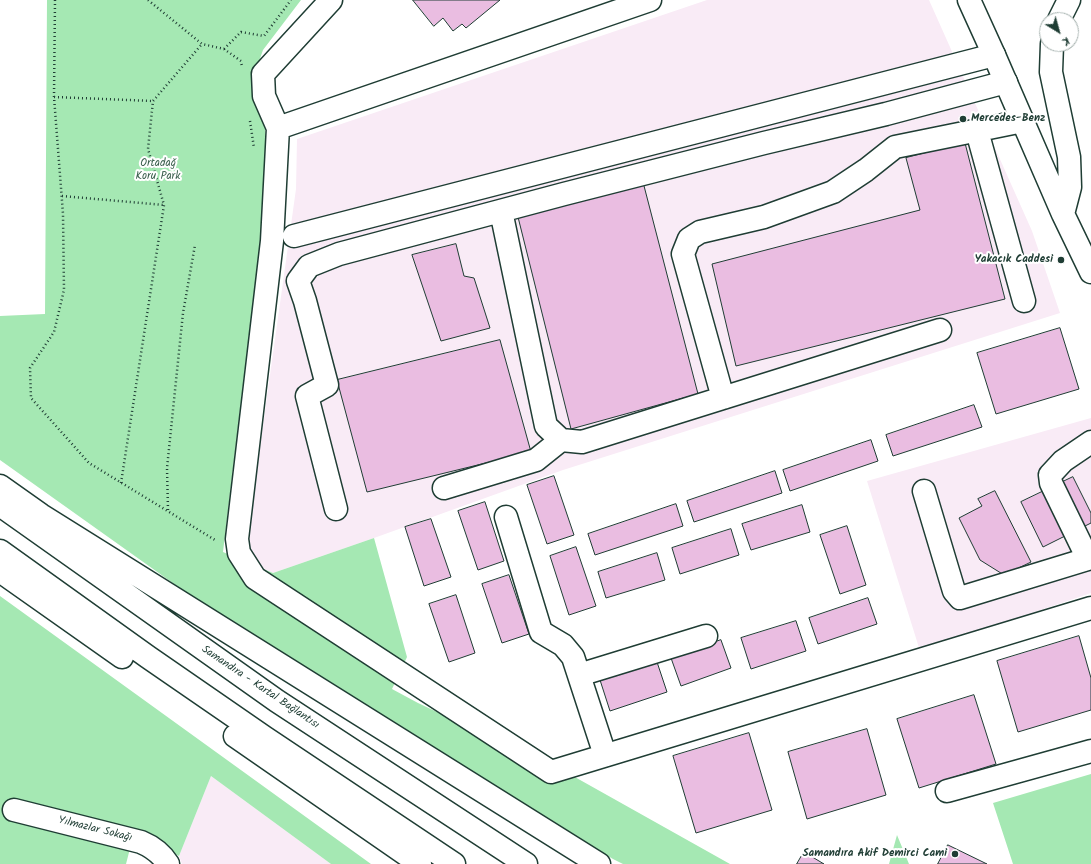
<!DOCTYPE html>
<meta charset="utf-8">
<style>
body{margin:0}
#map{position:relative;width:1091px;height:864px;overflow:hidden;background:#fff;font-family:Kalam,sans-serif}
canvas{display:block}
.north{position:absolute;left:1039px;top:12px;width:40px;height:40px;box-sizing:border-box;background:#fff;border:1px solid #a5b1ae;border-radius:50%;rotate:143deg;font-size:11px;font-weight:700;line-height:16px;text-align:center;color:#1f3d34}
.north::after{content:'';display:block;margin:auto;width:14px;height:18px;background:#1f3d34;clip-path:polygon(50% 0,100% 100%,50% 72%,0 100%)}
</style>
<div id="map">
<canvas width="1091" height="864"></canvas>
<div class="north">K</div>
</div>
<script>
const context = document.querySelector('canvas').getContext('2d');
context.lineJoin = 'round';
function fillPath(path, color) {
  context.fillStyle = color;
  context.fill(path, 'evenodd');
}
function trace(path, color, width, dash) {
  context.strokeStyle = color;
  context.lineWidth = width;
  context.lineCap = dash ? 'butt' : 'round';
  context.setLineDash(dash || []);
  context.stroke(path);
}
function drawText(font, color, halo, rows, align = 'center') {
  context.font = font + ' Kalam,sans-serif';
  context.lineWidth = 4;
  context.setLineDash([]);
  context.textBaseline = 'middle';
  context.strokeStyle = halo;
  context.fillStyle = color;
  for (const [text, x, y, turn = 0] of rows) {
    context.save();
    context.translate(x, y);
    context.rotate((+turn || 0) * Math.PI / 180);
    context.textAlign = isNaN(turn) ? turn : align;
    if (halo) context.strokeText(text, 0, 0);
    context.fillText(text, 0, 0);
    context.restore();
  }
}
fillPath(new Path2D(`
 M707,0H929L1032,231L1060,313L563,470L374,538L273,573L244,561L296,189L297,139Z
 M1091,418V593L920,651L867,481Z
 M211,776L331,864H182L179,856Z`), '#f9ebf6');
fillPath(new Path2D(`
 M47,0H301L263,50L255,73L264,121L270,172L261,233L223,552L273,573L374,538L407,657L392,689L418,703L573,776L730,864H623L613,859L257,643L0,460V316L45,314Z
 M0,596L371,864H331L211,776L179,856L134,833L126,864H0Z
 M1091,774V864H1013L993,803Z
 M897,835L909,864H889Z`), '#a5e8b3');
const building = new Path2D(`
 M413,0H500L466,28L462,24L453,31L443,18L434,26Z
 M965,143L1005,299L736,366L712,264L920,210L906,158Z
 M643,182L698,394L571,429L517,213Z
 M456,244L464,276L474,278L490,328L441,341L412,255Z
 M1060,328L1079,389L996,414L977,353Z
 M500,340L531,452L367,492L337,380Z
 M974,405L982,427L893,456L886,435Z
 M871,440L878,461L790,491L783,470Z
 M775,471L782,493L694,522L687,501Z
 M554,476L574,535L547,544L527,485Z
 M1073,477L1091,513V523L1043,547L1021,502Z
 M995,491L1031,562L1004,575L980,560L959,518L982,506L978,499Z
 M485,502L504,561L478,570L458,511Z
 M676,504L683,526L595,555L588,534Z
 M802,505L810,532L751,550L742,524Z
 M431,519L451,577L424,586L405,527Z
 M847,526L866,585L840,594L820,535Z
 M731,529L739,555L680,574L672,548Z
 M576,547L596,606L569,615L550,556Z
 M657,553L665,580L606,598L598,572Z
 M509,575L529,634L502,643L482,584Z
 M456,595L475,653L449,662L429,604Z
 M868,598L877,624L818,644L809,618Z
 M796,621L806,651L751,669L741,638Z
 M1079,636L1091,678V710L1018,732L997,661Z
 M721,640L731,668L681,686L671,658Z
 M657,662L667,692L610,711L600,680Z
 M974,695L996,764L919,788L897,719Z
 M867,729L886,795L807,819L788,752Z
 M749,733L772,810L696,833L673,756Z
 M948,845L987,864H938Z
 M804,852L824,864H797Z`);
fillPath(building, '#eabde1');
trace(building, '#1f3d34', 1);
const minor = new Path2D(`
 M650,0L278,128L272,241L237,539L239,553L255,578L551,772L1091,608
 M278,128L264,96L263,74L331,0
 M977,131L1024,301
 M501,211L546,426L561,440L582,442L940,330
 M294,236L994,55
 M723,398L683,254L689,239L700,232L764,217L833,192L866,170L895,147L1023,121
 M444,488L536,460L561,440
 M924,491L954,591L960,598L1091,558
 M336,509L307,396L327,385L305,301L298,281L309,266L339,254L564,194L764,143L886,114L1006,82
 M506,517L541,632L563,645L573,657L605,755
 M1088,559L1051,483L1050,475L1063,461L1091,442
 M579,675L706,636
 M947,791L1091,751
 M14,810L141,842C153,847 161,853 168,864`);
const major = new Path2D(`
 M969,0L994,55L1063,214L1091,272
 M1059,20L1069,0
 M1052,44L1051,72L1069,157L1070,187L1063,214`);
const highway = new Path2D(`
 M0,486L41,515L599,864
 M0,505L277,701L526,864
 M0,551L148,657L264,737L454,864
 M0,571L122,657
 M235,736L420,864`);
trace(minor, '#1f3d34', 25);
trace(major, '#1f3d34', 25);
trace(highway, '#1f3d34', 25);
trace(new Path2D(`
 M55,0L54,97L63,214L64,290L54,332L30,368L31,398L89,463L215,540
 M148,0L202,44L224,49L241,61L242,67
 M224,49L241,32L264,36L291,0
 M54,97L153,101
 M250,121L254,148
 M62,196L164,205
 M121,483L164,205L148,149L153,101L202,44
 M168,510L167,468L183,313L195,245`), '#1f3d34', 2.5, [1, 3]);
trace(minor, '#fff', 22);
trace(major, '#fff', 22);
trace(highway, '#fff', 22);
for (const [x, y, r, color] of [
 [963,119,4,"#1f3d34"],
 [1061,260,4,"#1f3d34"],
 [955,854,4,"#1f3d34"]
]) {
  const dot = new Path2D();
  dot.arc(x, y, r, 0, 2 * Math.PI);
  context.fillStyle = color;
  context.fill(dot);
  trace(dot, '#fff', 1.5);
}
drawText('bold 11px', '#1f3d34', '#fff', [
 ["Mercedes-Benz",971,119,"left"],
 ["Yakacık Caddesi",1053,260],
 ["Samandıra Akif Demirci Cami",947,854]
], 'right');
drawText('11px', '#3a5f4d', '#fff', [
 ["Ortadağ",158,164],
 ["Koru Park",158,177]
]);
drawText('11px', '#1f3d34', '#fff', [
 ["Samandıra - Kartal Bağlantısı",260,688,34],
 ["Yılmazlar Sokağı",95,830,14]
]);
</script>
